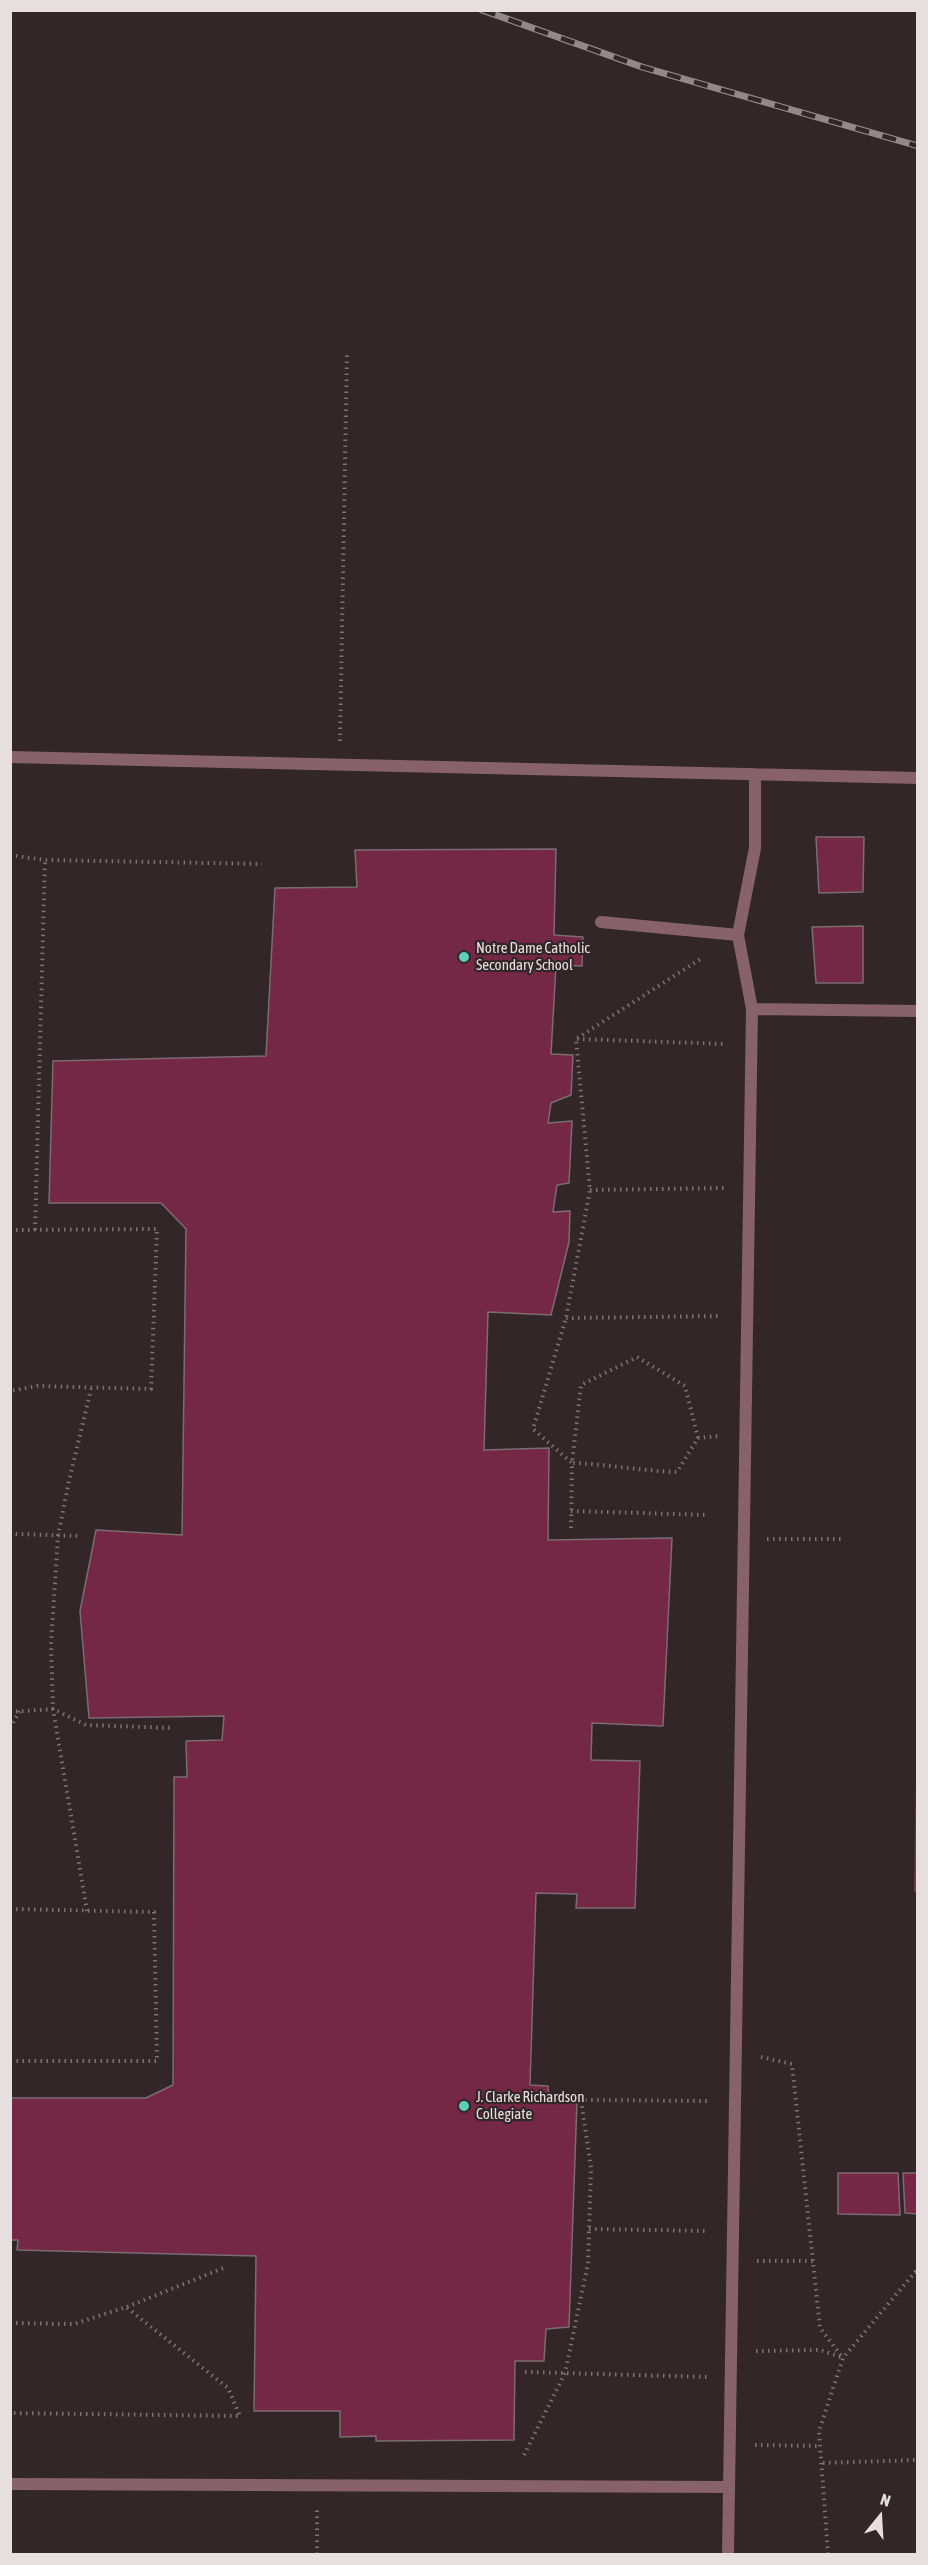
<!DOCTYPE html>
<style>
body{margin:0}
#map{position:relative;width:928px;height:2565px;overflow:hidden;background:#322629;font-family:"Asap Condensed",sans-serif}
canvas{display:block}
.frame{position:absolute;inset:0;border:12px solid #e7dee0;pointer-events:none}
.north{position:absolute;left:850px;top:2487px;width:60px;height:60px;-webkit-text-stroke:4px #322629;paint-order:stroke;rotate:18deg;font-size:16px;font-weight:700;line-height:24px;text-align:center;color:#e7dee0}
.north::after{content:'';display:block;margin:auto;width:21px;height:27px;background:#e7dee0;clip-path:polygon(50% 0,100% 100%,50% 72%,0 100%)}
</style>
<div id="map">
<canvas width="928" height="2565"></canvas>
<div class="frame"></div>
<div class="north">N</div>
</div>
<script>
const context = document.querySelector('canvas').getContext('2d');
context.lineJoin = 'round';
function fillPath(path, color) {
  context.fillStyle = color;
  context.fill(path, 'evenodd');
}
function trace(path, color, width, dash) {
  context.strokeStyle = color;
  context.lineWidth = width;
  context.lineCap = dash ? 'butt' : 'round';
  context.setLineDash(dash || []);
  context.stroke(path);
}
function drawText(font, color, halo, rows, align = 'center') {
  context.font = font + ' "Asap Condensed",sans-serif';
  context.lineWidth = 4.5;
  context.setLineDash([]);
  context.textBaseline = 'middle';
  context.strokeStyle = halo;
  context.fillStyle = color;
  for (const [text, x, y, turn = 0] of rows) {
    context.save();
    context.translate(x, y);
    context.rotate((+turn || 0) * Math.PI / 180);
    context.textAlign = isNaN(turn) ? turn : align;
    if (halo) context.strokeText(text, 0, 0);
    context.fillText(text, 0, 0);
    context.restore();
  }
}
fillPath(new Path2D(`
 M917,1728L918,1892H914Z`), '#723b4d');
const building = new Path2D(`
 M816,837H864L863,892L819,893Z
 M556,849L554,935L583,937L582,966L556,965L551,1054L573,1055L571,1095L551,1103L548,1123L572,1121L569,1183L557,1185L553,1212L570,1211L569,1242L551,1315L488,1312L484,1450L549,1448L548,1540L672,1538L663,1726L592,1723L591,1760L640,1761L635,1908H576L577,1894L536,1893L530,2085L548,2086L549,2103L577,2101L569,2327L546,2329L544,2361H515L514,2440L376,2441V2436L340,2437V2411H254L256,2256L17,2250L18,2240H10V2098H146L173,2085L174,1777H187L186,1741L222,1740L224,1716L89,1718L80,1611L96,1530L182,1535L186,1229L161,1203H49L53,1061L266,1056L275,888L357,887L355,850Z
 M863,926V983H816L812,927Z
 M838,2173H898L900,2215L838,2214Z
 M903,2173H918V2214L905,2213Z`);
fillPath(building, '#752845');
trace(building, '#7b6c70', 1.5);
trace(new Path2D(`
 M340,741L347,352
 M10,855L45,860L262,864
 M577,1039L726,1044
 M590,1190L725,1188
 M10,1230L157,1229L151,1389L38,1386L10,1391
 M35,1230L45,860
 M566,1318L722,1316
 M698,1438L685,1386L637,1357L581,1385L572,1463C607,1464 641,1471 677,1472L698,1438L720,1436
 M571,1511L708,1515
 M571,1528L572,1463L533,1429L566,1318L590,1190L576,1039L702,958
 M10,1532L17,1534L81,1536
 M767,1539H841
 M10,1712L53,1709L86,1725L174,1728
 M10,1728L20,1711
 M10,1909L154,1912L157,2061H10
 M87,1911L53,1709L51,1645L58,1536L69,1481L91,1389
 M761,2057L792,2064L820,2328L843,2358
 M589,2229L709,2231
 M757,2261H813
 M127,2307L226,2267
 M10,2323L74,2324L126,2307L228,2388L240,2416L10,2413
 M756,2351L820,2350L841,2357
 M525,2372L707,2377
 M755,2445L820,2446
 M524,2455L565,2373L588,2264L591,2168L581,2100L711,2101
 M823,2463L918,2460
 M317,2554V2510
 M828,2554L819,2431L843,2358L915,2272H918`), '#7d7375', 4, [1.5, 4.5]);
trace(new Path2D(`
 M10,757L918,778
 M601,922L738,935
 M752,1009L918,1011
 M10,2484L729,2487
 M728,2554L752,1009L738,935L755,848V774`), '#87616c', 12);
const rail = new Path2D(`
 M482,10L642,67L918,146`);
trace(rail, '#93898b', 7);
trace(rail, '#322629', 4.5, [14]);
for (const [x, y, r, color] of [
 [464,957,6,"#5cceba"],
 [464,2106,6,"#5cceba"]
]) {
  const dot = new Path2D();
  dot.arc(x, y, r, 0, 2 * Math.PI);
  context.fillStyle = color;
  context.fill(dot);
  trace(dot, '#322629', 2);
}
drawText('15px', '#e7dee0', '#322629', [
 ["Notre Dame Catholic",476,948],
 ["Secondary School",476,965],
 ["J. Clarke Richardson",476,2097],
 ["Collegiate",476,2114]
], 'left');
</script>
